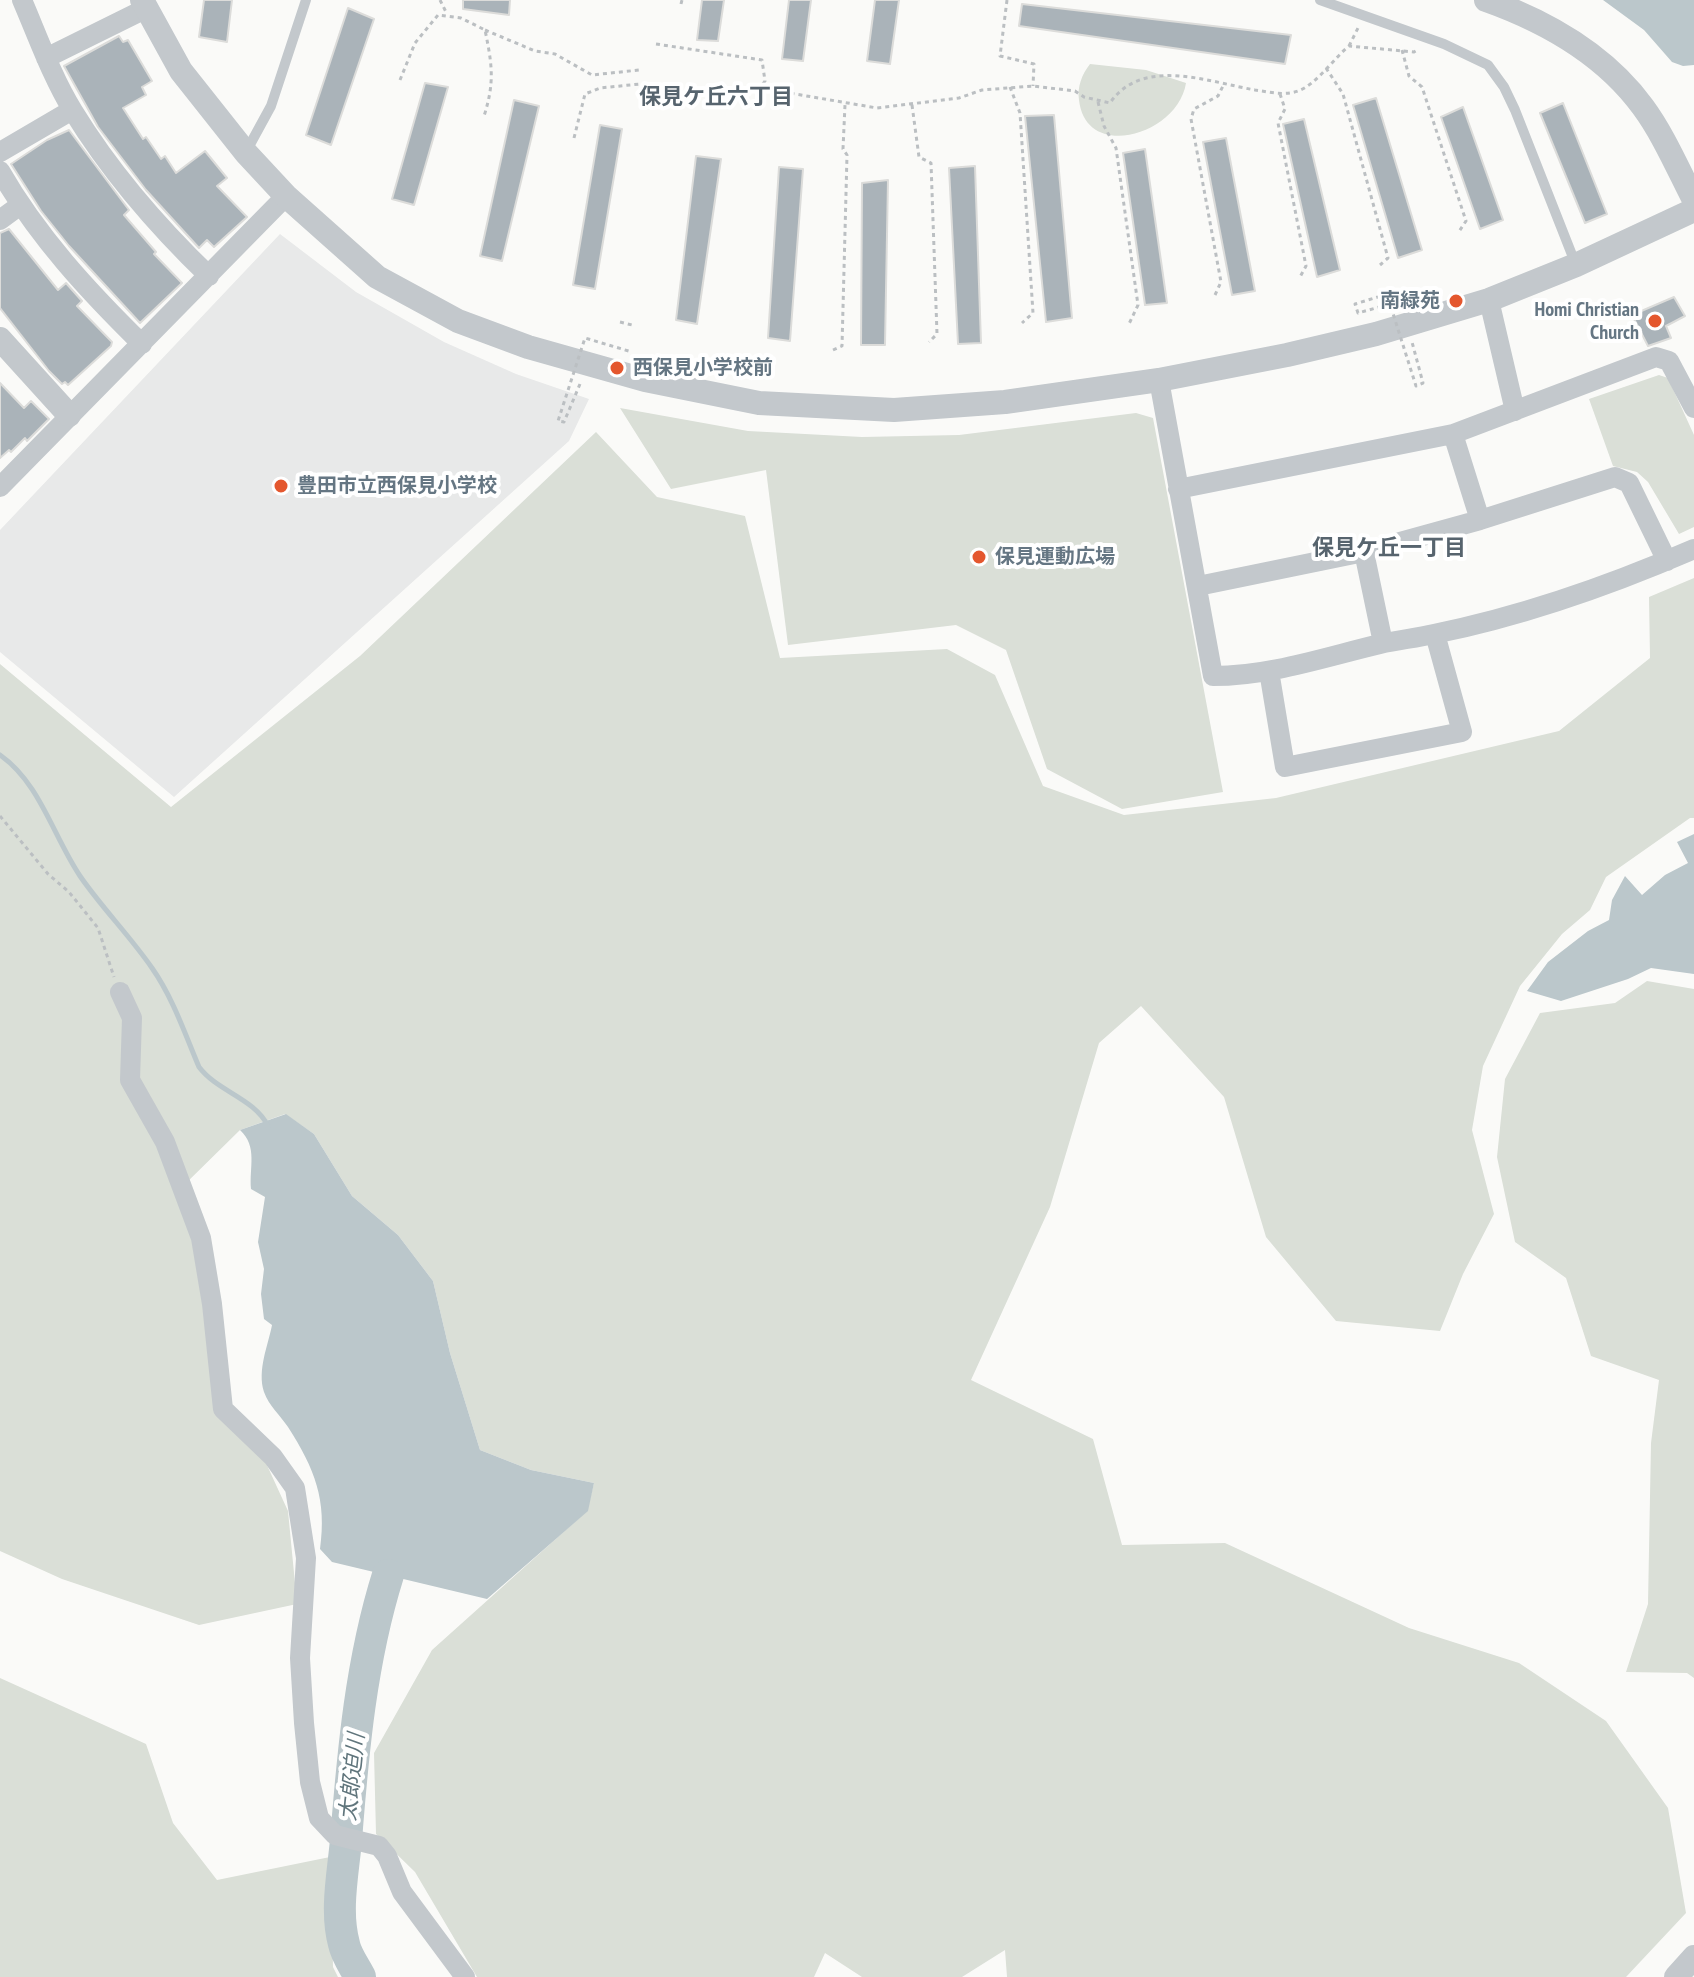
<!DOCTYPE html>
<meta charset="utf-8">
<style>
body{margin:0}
canvas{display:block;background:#fafaf8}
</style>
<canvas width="1694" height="1977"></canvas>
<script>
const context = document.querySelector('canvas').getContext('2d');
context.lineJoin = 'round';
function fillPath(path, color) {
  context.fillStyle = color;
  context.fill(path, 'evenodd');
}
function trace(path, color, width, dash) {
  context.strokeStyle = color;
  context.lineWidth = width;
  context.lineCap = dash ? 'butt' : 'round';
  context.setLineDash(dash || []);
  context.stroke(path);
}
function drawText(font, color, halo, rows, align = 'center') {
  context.font = font + ' "PT Sans Narrow","Noto Sans JP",sans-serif';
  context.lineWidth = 8;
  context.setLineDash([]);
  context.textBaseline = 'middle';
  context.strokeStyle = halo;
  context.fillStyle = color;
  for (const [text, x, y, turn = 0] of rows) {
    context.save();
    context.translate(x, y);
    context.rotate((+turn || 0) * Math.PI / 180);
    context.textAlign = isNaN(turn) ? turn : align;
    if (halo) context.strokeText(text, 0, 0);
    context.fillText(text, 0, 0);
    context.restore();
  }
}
fillPath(new Path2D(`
 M280,234L356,292L444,342L516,374L589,399L569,441L174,797L0,652V530Z`), '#e8e9e9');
fillPath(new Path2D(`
 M1090,64L1146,70L1186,83C1178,135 1086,162 1079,100C1077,87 1082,74 1090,64Z
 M1659,375L1668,378L1694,435V527L1679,534L1648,482L1637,472L1613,466L1589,399Z
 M620,408L748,431L862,437L959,435L1136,413L1153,418L1223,792L1122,809L1047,769L1006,650L956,625L788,645L766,470L671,489Z
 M596,432L657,497L745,516L780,658L947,649L995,675L1043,786L1124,815L1276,798L1559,731L1650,658L1649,597L1694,578V818H1690L1606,877L1590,910L1562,934L1520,986L1483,1066L1472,1130L1494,1214L1463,1274L1440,1331L1336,1321L1266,1237L1224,1097L1141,1006L1099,1043L1050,1207L971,1380L1093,1439L1122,1545L1225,1543L1409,1628L1519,1663L1606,1721L1668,1808L1686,1913L1626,1977H1007L1005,1950L962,1977H862L825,1953L814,1977H477L415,1872L376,1834L374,1753L432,1650L587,1511L594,1483L531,1470L480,1450L450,1353L433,1281L398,1235L352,1196L314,1134L285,1114L240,1130L178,1191L200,1239L217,1413L266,1463L288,1511L297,1604L199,1625L62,1579L0,1551V664L171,807L360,656Z
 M1647,981L1694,989V1678L1687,1673L1626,1672L1648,1604L1651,1443L1659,1380L1591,1356L1566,1278L1515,1242L1497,1157L1505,1079L1540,1013L1615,1003Z
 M0,1678L146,1744L173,1823L217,1880L330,1857L333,1967L338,1977H0Z`), '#dadfd7');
fillPath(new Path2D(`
 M1603,0H1694V65L1683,66L1672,62L1644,30Z
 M1694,834V974L1651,968L1628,979L1561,1001L1527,991L1548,962L1588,931L1609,920L1612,900L1625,876L1642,895L1665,875L1688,863L1677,842Z
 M286,1114L314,1134L352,1196L398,1235L433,1281L450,1353L480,1450L531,1470L594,1483L588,1511L487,1599L332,1562L320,1549C327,1500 315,1469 288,1427C280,1415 269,1406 264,1392C257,1370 268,1346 272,1325L264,1319L261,1294L264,1269L258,1242L265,1197L251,1189C249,1167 258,1147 240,1130Z`), '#bbc7cb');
trace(new Path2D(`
 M0,755C40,783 53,836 80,876C102,908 130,936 152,968C173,998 185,1034 199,1067C218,1092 254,1098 268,1126`), '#bbc7cb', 5);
trace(new Path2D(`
 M360,1977C355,1967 346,1955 344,1944C335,1911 343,1874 346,1840C353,1751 361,1661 388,1575`), '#bbc7cb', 32);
const building = new Path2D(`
 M204,0H232L227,42L199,37Z
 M463,0H510L509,15L463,9Z
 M702,0H724L718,41L697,40Z
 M789,0H811L803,61L782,59Z
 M875,0H899L890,64L867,61Z
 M1022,4L1291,35L1285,64L1019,26Z
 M348,8L374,19L331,145L306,135Z
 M119,36L123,42L128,40L152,81L142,87L146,95L123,108L143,139L146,137L161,159L165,156L176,173L205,151L227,178L217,186L247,217L214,247L207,240L199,248L146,190L98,127L64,66Z
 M425,83L448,87L414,205L392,199Z
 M1376,98L1422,250L1398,258L1353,105Z
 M514,100L539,106L502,261L480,256Z
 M1563,103L1607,214L1585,223L1540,113Z
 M1463,107L1503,220L1480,229L1441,117Z
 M1054,115L1072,318L1046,322L1025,116Z
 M1304,119L1340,270L1317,277L1283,124Z
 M600,125L622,129L595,289L573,285Z
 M69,130L129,210L124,215L156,252L154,254L182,283L140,323L69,246L41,211L11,164L47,140Z
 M1226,138L1255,291L1232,295L1203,142Z
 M1145,149L1167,303L1145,305L1123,153Z
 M696,156L721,159L697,324L676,320Z
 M975,166L981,343L958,344L949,168Z
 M779,167L803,169L790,341L768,338Z
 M888,180L885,345H861L862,183Z
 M9,229L58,290L66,283L82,301L77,306L112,342L111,346L68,385L65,382L62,384L49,371L0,308V233Z
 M1674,297L1685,316L1666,326L1671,338L1648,346L1632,315Z
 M0,383L24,408L31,401L49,419L27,441L25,438L11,452L9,450L0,458Z`);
fillPath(building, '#aab3b9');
trace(building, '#dcdcda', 2);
trace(new Path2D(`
 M440,0L447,14
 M1007,0L1000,56L1034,64L1033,86
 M681,4L682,0
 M485,30L535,51L555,54L592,75L639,70
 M656,44L762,60L765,81L760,88L877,108L959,98L982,90L1033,86L1075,91L1084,97L1110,103C1142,56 1209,82 1255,90C1269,92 1284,96 1298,91C1316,85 1335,57 1349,46L1414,52L1419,49
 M1349,46L1358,28
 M1402,50L1409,76L1422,87L1466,221L1458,233
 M1326,68L1343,94L1388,258L1380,265
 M400,80L415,43L438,15L461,18L485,30C492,64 495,82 484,116
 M1010,87L1020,113L1033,313L1022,323
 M1280,94L1285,109L1278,123L1306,266L1300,277
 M1098,102L1104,126L1116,148L1138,305L1128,326
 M912,105L919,157L931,163L937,334L929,342
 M574,138L585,94L600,88L640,84
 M1215,295L1221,282L1191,119L1194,109L1218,96L1224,84
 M620,322L632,325
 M833,350L842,346L847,155L843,149L845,105
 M0,816L48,874L69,892L98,928L114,977`), '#bbbfc2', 3, [4, 4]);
trace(new Path2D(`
 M1320,0L1444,44L1488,65L1504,87L1515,110L1576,265
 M247,150L271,106L306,0`), '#c3c8cc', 10);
trace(new Path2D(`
 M22,0C38,37 52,77 73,111C111,173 157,226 209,276
 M46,58L145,9
 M0,152L72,110
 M0,171C37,236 89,292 142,344
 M0,220L19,206
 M1489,300L1515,411
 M1159,380L1213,676C1270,676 1325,657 1380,644C1398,640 1416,638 1434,634C1523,616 1611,585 1694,549
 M1453,434L1480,520
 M0,487L286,196
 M1178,489L1453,434L1656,357L1669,361L1694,408
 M1364,552L1383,643
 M1198,586L1364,552L1480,520L1615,477L1629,483L1667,561
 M1269,671L1285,767L1462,732L1435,634
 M120,992L132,1018L130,1080L165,1142L201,1238L212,1304L223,1409L273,1457L295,1488L306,1558L300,1658L304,1723L310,1782L319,1818L335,1835L379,1846L387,1856L402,1892L465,1977`), '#c3c8cc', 20);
trace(new Path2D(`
 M142,0L181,71L246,153L286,196L377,277L458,321L528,347L645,380L759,403L894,410L1005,402L1159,380L1287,355L1376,334L1489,300L1576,265L1694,210
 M1486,0C1545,21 1605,55 1643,107C1663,134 1678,169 1694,200
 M0,339L69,415
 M1676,1977L1694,1957`), '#c3c8cc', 24);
trace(new Path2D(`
 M1401,308L1394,292L1355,304L1358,313L1390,304L1416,386L1423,383L1412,342
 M580,384L564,422L558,421L585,338L632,352`), '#bbbfc2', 3, [4, 4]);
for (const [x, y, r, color] of [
 [1456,301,8,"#e4572e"],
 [1655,321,8,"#e4572e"],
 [617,368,8,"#e4572e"],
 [281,486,8,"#e4572e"],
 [979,557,8,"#e4572e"]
]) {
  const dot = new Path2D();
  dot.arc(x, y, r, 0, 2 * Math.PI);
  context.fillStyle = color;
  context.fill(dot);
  trace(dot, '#fff', 3);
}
drawText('bold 20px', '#657683', '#fff', [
 ["南緑苑",1440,301,"right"],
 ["Homi Christian",1639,310,"right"],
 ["Church",1639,333,"right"],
 ["西保見小学校前",633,368],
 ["豊田市立西保見小学校",297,486],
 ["保見運動広場",995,557]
], 'left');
drawText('bold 22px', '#57646e', '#fff', [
 ["保見ケ丘六丁目",716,98],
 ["保見ケ丘一丁目",1389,549]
]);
drawText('italic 22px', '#60757c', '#fff', [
 ["太郎迫川",353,1777,-84]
]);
</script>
